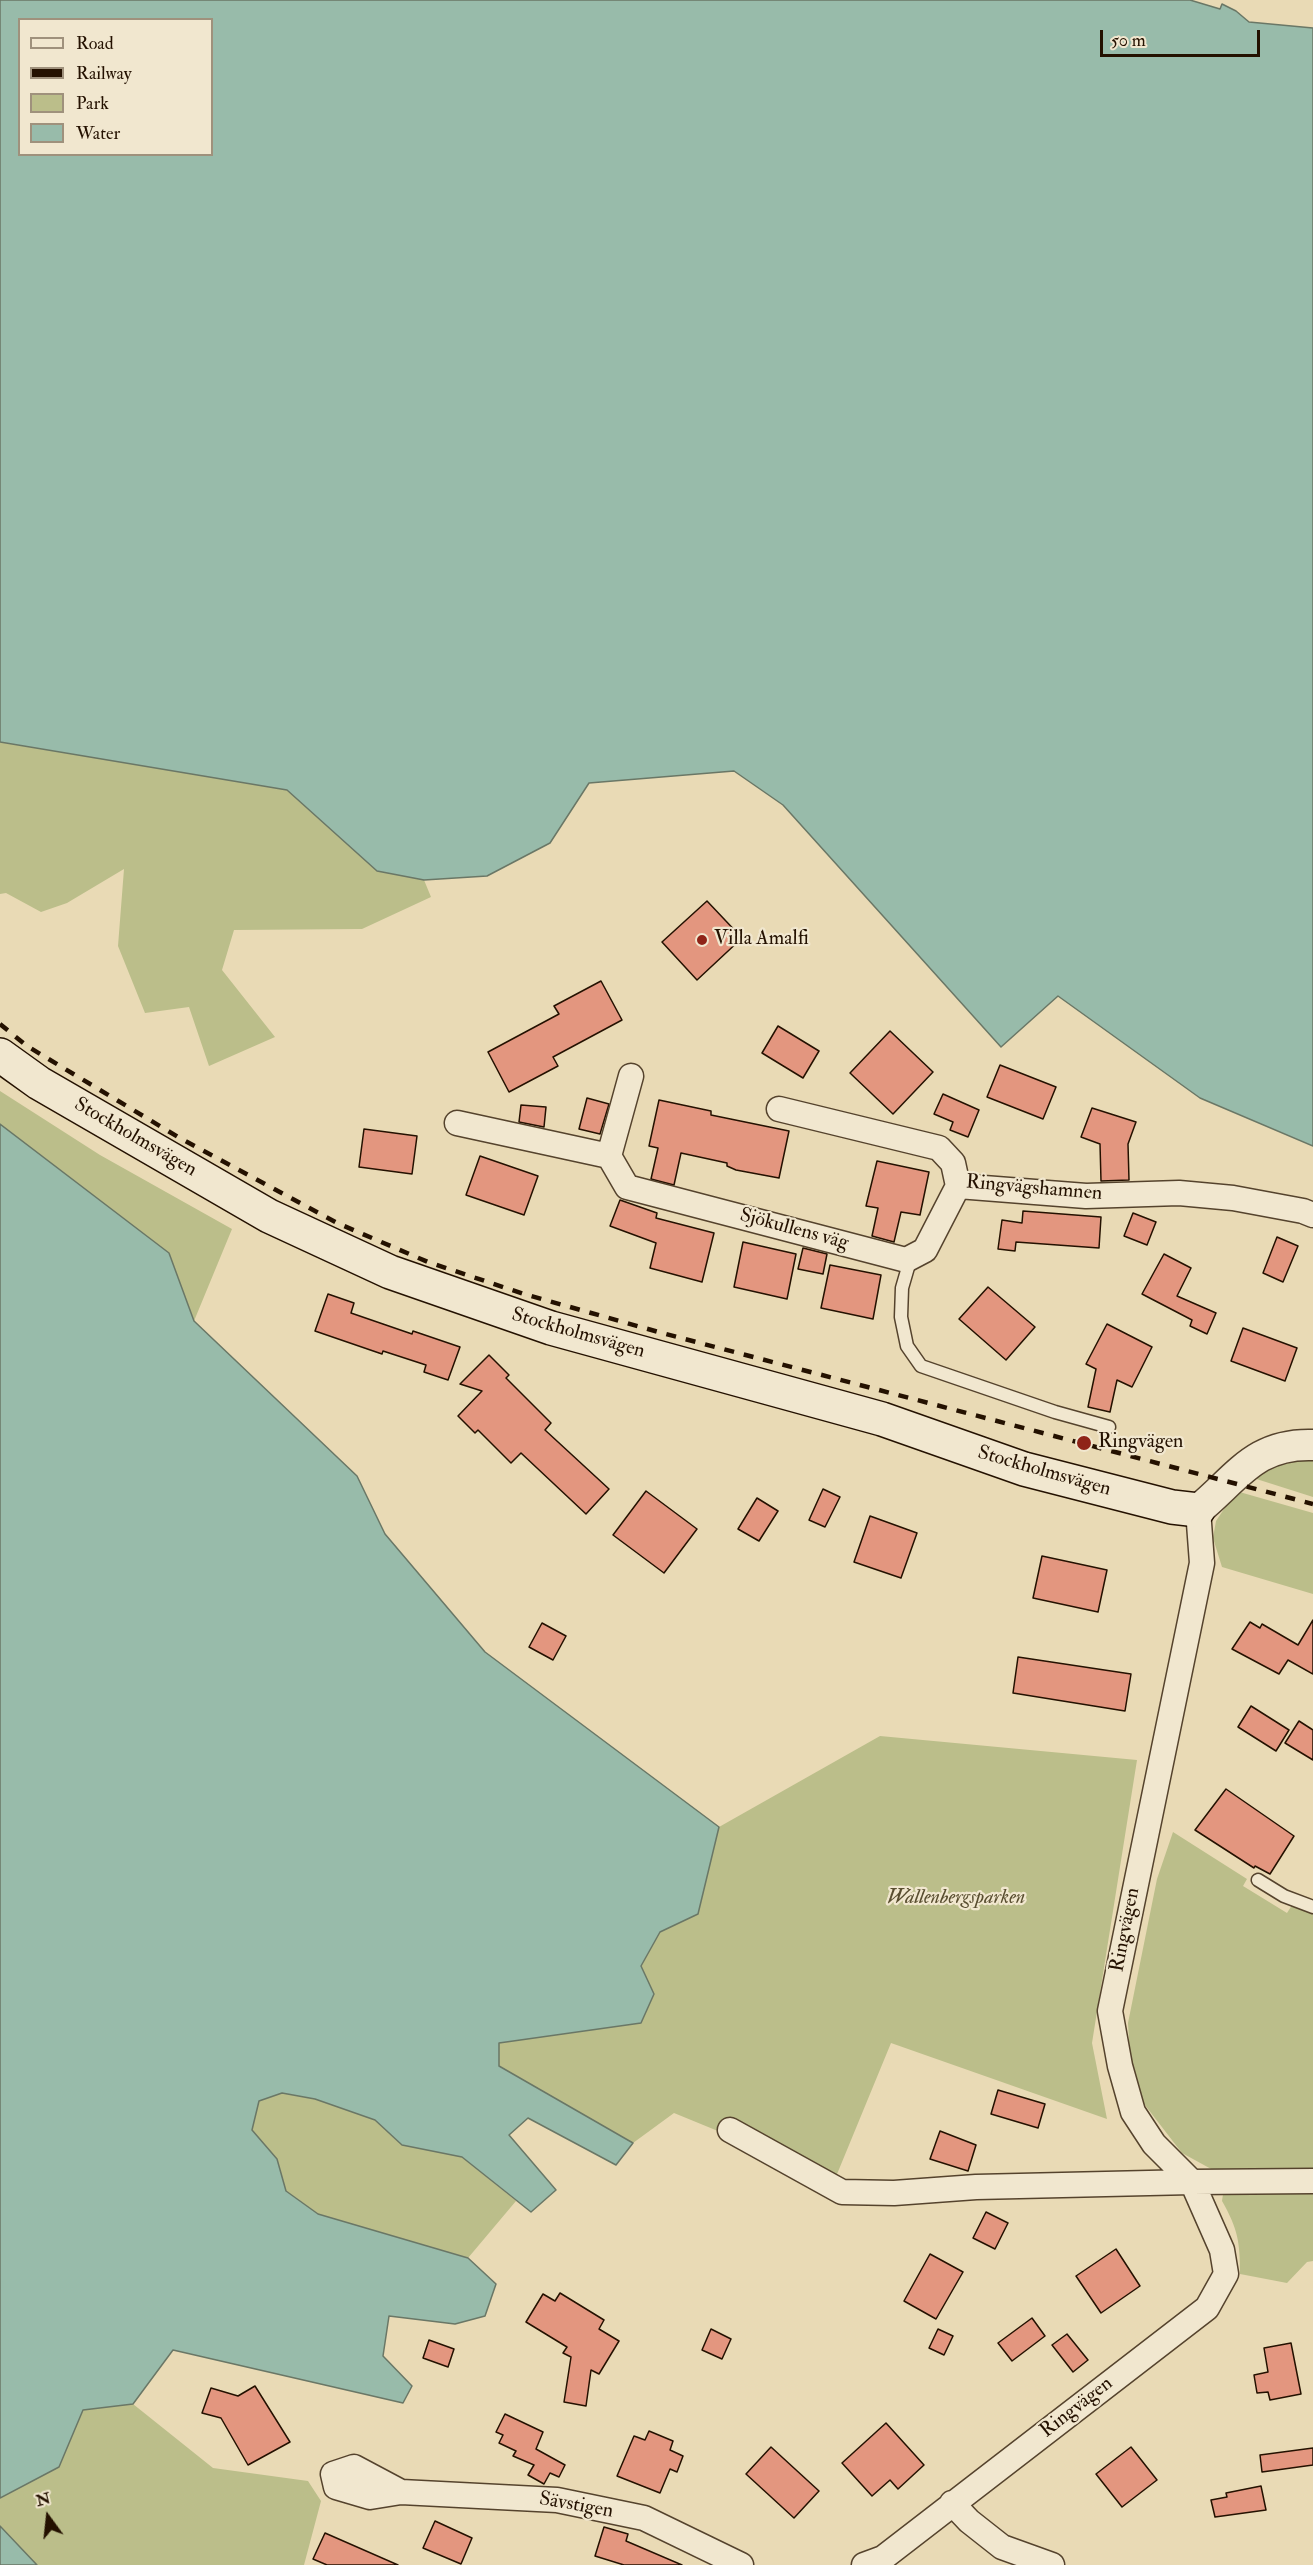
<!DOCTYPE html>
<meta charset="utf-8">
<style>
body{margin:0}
#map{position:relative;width:1313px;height:2565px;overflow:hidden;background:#e9dab5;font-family:"IM FELL Double Pica",serif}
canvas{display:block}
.legend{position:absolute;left:18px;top:18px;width:195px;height:138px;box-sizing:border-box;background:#f1e7cf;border:2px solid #9f917c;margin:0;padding:8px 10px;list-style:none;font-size:18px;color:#241100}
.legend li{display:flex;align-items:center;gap:12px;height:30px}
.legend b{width:30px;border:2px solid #9f917c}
.north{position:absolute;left:18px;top:2487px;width:60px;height:60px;-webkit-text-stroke:4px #f1e7cf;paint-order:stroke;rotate:345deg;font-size:16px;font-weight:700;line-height:24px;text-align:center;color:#241100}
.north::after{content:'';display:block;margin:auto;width:21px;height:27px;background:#241100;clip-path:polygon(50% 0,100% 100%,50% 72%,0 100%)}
.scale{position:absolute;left:1100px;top:30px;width:160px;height:27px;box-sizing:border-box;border:3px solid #241100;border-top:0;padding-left:8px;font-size:18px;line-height:21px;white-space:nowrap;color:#241100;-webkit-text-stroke:4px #f1e7cf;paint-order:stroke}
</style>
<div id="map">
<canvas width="1313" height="2565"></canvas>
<ul class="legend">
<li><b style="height:8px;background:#f1e7cf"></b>Road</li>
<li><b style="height:8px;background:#241100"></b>Railway</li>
<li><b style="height:16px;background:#bbbe8a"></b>Park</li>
<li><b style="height:16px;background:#98bbaa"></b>Water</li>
</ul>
<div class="north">N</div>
<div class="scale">50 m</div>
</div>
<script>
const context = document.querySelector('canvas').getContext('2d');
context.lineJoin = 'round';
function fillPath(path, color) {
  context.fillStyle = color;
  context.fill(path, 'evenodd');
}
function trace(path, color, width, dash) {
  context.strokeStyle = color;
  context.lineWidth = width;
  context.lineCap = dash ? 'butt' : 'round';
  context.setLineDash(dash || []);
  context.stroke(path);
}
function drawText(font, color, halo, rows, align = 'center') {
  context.font = font + ' "IM FELL Double Pica",serif';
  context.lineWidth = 4.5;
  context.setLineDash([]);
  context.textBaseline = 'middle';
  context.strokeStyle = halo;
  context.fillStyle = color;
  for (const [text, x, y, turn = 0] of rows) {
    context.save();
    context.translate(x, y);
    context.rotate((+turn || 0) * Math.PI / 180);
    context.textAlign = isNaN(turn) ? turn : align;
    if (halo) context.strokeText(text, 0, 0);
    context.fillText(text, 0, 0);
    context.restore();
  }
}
fillPath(new Path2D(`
 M0,742L287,790L377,871L424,880L431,897L362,929L234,930L222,970L275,1037L209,1066L189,1007L145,1013L118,946L124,869L67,903L41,912L6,893L0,894Z
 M0,1091L100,1155L232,1229L194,1321L169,1253L0,1124Z
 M1313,1456V1497L1247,1476L1265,1462Z
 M1236,1491L1313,1513V1594L1222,1567L1213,1538L1216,1521Z
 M880,1736L1137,1760L1092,2043L1107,2119L891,2043L835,2179L674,2113L633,2143L499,2066V2043L641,2023L654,1994L641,1966L660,1932L698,1914L719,1827Z
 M1173,1832L1247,1879L1243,1886L1287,1913L1294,1902L1313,1909V2172L1213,2170L1182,2153L1141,2100L1130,2059L1128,2023L1157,1879Z
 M282,2093L315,2099L375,2120L402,2145L461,2156L516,2201L468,2258L318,2214L286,2191L277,2159L252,2130L259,2101Z
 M1231,2191H1313V2261L1307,2262L1287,2283L1240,2274C1240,2242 1238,2229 1222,2201L1223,2194Z
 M133,2404L213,2468L308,2481L321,2501L304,2565H37L0,2526V2498L59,2467L82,2410Z`), '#bbbe8a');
const water = new Path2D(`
 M0,0H1190L1220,9L1222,4L1236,11L1249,22L1313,28V1146L1200,1098L1058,996L1001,1047L783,805L734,771L589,783L550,843L487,876L424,880L377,871L287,790L0,742ZM20,20H212V154H20Z
 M0,1124L169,1253L194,1321L357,1476L385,1534L485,1652L719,1827L698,1914L660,1932L641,1966L654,1994L641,2023L499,2043V2066L633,2143L616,2165L528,2118L509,2135L556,2190L531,2212L462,2157L402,2145L375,2120L315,2099L282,2093L259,2101L252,2130L277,2159L286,2191L318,2214L468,2258L496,2284L485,2316L455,2324L389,2316L383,2356L412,2386L403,2403L173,2350L133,2404L83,2410L59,2467L0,2498Z
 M0,2526L37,2565H0Z`);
fillPath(water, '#98bbaa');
trace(water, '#6a7766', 1.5);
const building = new Path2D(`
 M707,901L742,938L697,980L662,942Z
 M601,981L622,1020L553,1057L558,1066L509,1092L488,1052L559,1014L554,1006Z
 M778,1026L819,1051L803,1078L762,1053Z
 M890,1031L933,1072L893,1114L850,1073Z
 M1000,1065L1056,1087L1043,1119L987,1097Z
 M943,1094L979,1110L968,1137L950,1130L953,1122L934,1114Z
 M587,1098L609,1104L600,1134L579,1129Z
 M659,1100L711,1111V1115L789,1131L779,1178L736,1170L727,1166V1163L681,1153L674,1185L651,1179L658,1148L649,1146Z
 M521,1105L546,1107L544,1127L519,1122Z
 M1092,1108L1136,1122L1128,1144L1129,1180L1101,1181L1100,1144L1081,1137Z
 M364,1129L417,1136L412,1174L359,1167Z
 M480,1156L538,1176L524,1215L466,1195Z
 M877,1161L929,1172L920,1215L901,1212L894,1242L872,1236L878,1208L866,1206Z
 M620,1200L657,1213L656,1218L714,1233L702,1282L650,1268L656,1243L610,1226Z
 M1023,1211L1101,1217L1099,1248L1016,1242L1015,1251L998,1249L1002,1220L1022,1223Z
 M1133,1213L1156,1222L1147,1245L1124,1236Z
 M1277,1237L1298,1246L1283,1282L1263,1273Z
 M743,1242L796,1254L787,1299L734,1287Z
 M803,1248L827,1254L823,1274L798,1269Z
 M1164,1254L1191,1268L1177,1296L1216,1313L1207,1334L1190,1326L1192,1320L1142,1294Z
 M830,1265L881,1275L873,1319L821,1308Z
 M988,1287L1035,1327L1006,1360L959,1319Z
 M328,1294L354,1303L351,1313L412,1334L413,1331L460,1347L448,1380L424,1372L426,1365L383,1351L382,1354L315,1331Z
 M1107,1324L1152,1347L1132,1387L1117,1380L1110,1412L1088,1407L1096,1369L1086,1364Z
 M1243,1328L1297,1348L1285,1381L1231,1361Z
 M489,1355L509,1375L506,1378L551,1423L545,1430L609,1489L586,1514L521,1453L511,1463L478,1430L475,1433L458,1416L482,1391L460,1384Z
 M823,1489L840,1497L825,1527L809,1520Z
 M646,1491L697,1529L664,1573L613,1535Z
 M757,1498L778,1511L759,1541L738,1529Z
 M870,1516L917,1533L901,1578L854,1562Z
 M1042,1556L1107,1570L1098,1612L1033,1598Z
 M1313,1620V1674L1288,1660L1279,1674L1232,1649L1250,1622L1260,1628L1262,1624L1298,1645Z
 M542,1623L566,1636L553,1660L529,1647Z
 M1018,1657L1131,1674L1125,1711L1013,1693Z
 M1251,1706L1289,1730L1276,1751L1238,1727Z
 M1299,1721L1313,1730V1760L1285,1743Z
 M1226,1789L1294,1836L1270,1874L1255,1866L1254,1868L1195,1830Z
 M998,2090L1045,2104L1038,2128L991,2114Z
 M940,2131L976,2145L968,2171L930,2159Z
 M986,2212L1008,2223L995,2249L973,2238Z
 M1116,2249L1140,2286L1101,2313L1076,2276Z
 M930,2254L963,2272L936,2319L904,2301Z
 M560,2293L604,2320L599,2329L619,2341L599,2374L591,2370L586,2406L564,2402L571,2357L563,2353L567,2347L526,2322L543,2294L555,2301Z
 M1032,2318L1045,2336L1012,2361L998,2343Z
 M711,2329L731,2339L722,2359L702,2350Z
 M938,2329L953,2336L944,2355L929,2348Z
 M1067,2334L1088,2360L1073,2372L1052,2345Z
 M429,2340L454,2349L448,2367L423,2358Z
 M1291,2343L1301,2394L1270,2400L1268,2392L1257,2393L1254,2375L1268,2372L1264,2348Z
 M255,2386L290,2442L248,2465L221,2418L202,2413L211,2388L238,2396Z
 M505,2414L543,2432L536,2449L565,2465L559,2477L550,2473L544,2484L528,2475L534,2465L513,2456L516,2451L499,2443L503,2435L496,2432Z
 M886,2423L924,2465L898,2489L890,2480L872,2496L842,2463Z
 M649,2431L673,2441L670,2450L683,2456L677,2472L670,2469L660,2493L617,2476L634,2436L645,2440Z
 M771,2447L819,2491L794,2518L746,2474Z
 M1131,2447L1157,2480L1122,2507L1096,2474Z
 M1313,2448V2465L1262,2472L1260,2455Z
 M1261,2486L1266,2510L1215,2517L1211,2500L1227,2497L1226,2493Z
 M435,2521L472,2538L461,2564L423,2548Z
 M604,2527L628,2534L626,2541L682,2565H624L595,2556Z
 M325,2533L398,2565H327L313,2559Z`);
fillPath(building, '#e3967f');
trace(building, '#241100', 1.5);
const service = new Path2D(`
 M911,1257L902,1288L901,1317L907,1346L921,1366L1055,1412L1109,1427
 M1258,1880L1284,1896L1313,1907`);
const minor = new Path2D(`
 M779,1109L939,1148L953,1163L958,1186L1086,1196L1179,1193L1233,1198L1303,1211L1313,1215
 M457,1123L609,1156L627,1187L906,1260L925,1250L958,1186
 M609,1156L631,1076
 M730,2130L842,2192L894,2193L976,2187L1192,2182L1313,2181
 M401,2492L354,2467L333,2474L336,2487L370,2497L401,2492L557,2500L644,2518L741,2565
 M952,2503L969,2521L1002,2547L1052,2565
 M864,2565L883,2558L1207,2308L1226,2274L1222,2250L1192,2182L1154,2144L1133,2112L1120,2066L1110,2011L1202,1563L1198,1510`);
const tertiary = new Path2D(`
 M1198,1510C1238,1477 1255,1443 1313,1445`);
const secondary = new Path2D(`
 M0,1055L39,1083L269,1216L390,1272L551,1328L882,1419L1024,1469L1172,1507L1198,1510`);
trace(service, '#55432d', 15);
trace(minor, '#55432d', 27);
trace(tertiary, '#55432d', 33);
trace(secondary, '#241100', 36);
trace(service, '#f1e7cf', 12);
trace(minor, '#f1e7cf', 24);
trace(tertiary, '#f1e7cf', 30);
trace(secondary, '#f1e7cf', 33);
trace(new Path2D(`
 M0,1024L27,1046L178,1137L337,1223L428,1262L524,1294L662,1333L1313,1504`), '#241100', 4.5, [10, 10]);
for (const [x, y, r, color] of [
 [702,940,6,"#8f2418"],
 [1084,1443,8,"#8f2418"]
]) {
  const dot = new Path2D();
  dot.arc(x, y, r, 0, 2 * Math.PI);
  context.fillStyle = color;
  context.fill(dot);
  trace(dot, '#f1e7cf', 2);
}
drawText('20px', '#241100', '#f1e7cf', [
 ["Villa Amalfi",714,940],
 ["Ringvägen",1098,1443]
], 'left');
drawText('20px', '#241100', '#f1e7cf', [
 ["Stockholmsvägen",135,1138,30],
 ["Ringvägshamnen",1034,1189,5],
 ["Sjökullens väg",794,1230,15],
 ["Stockholmsvägen",578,1334,16],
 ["Stockholmsvägen",1044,1472,16],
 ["Ringvägen",1126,1930,-79],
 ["Ringvägen",1077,2408,-38],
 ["Sävstigen",576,2506,10]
]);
drawText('italic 20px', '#594e30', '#f1e7cf', [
 ["Wallenbergsparken",956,1899]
]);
</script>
